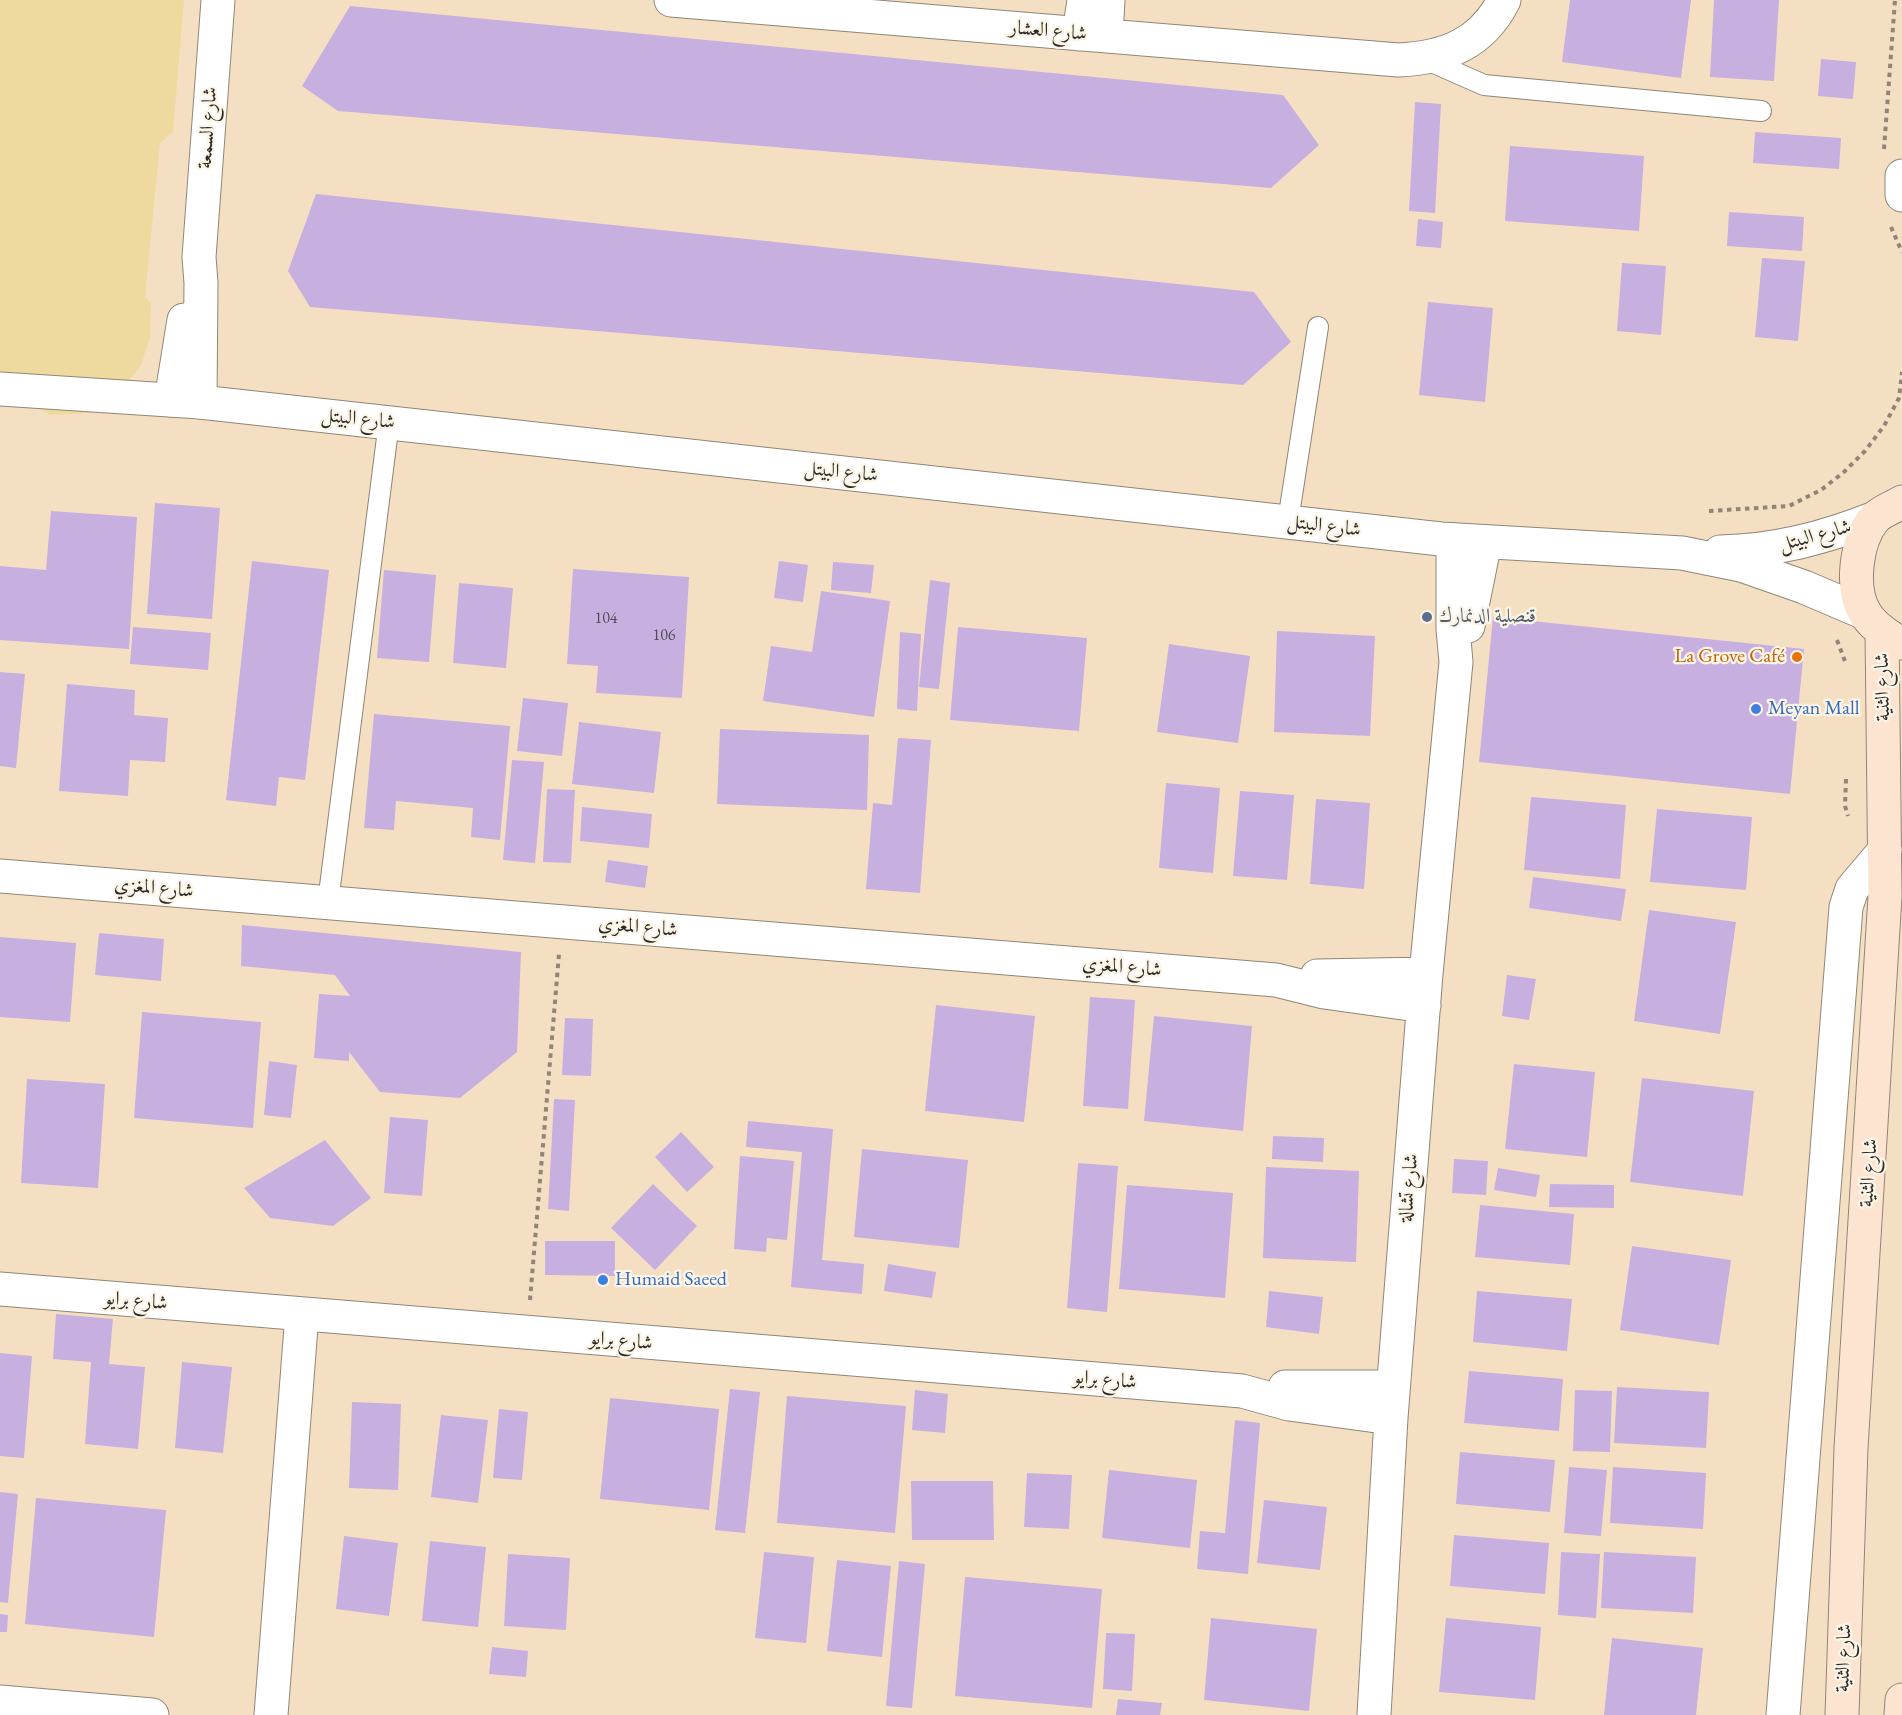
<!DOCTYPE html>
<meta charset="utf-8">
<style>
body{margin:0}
canvas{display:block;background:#f5dfc3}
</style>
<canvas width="1902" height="1715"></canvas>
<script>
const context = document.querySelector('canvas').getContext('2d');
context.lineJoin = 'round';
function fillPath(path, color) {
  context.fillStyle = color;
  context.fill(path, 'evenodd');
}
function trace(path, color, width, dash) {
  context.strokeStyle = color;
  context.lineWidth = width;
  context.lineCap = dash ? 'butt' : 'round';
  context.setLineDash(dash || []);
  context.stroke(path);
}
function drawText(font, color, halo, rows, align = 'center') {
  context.font = font + ' "EB Garamond",Amiri,serif';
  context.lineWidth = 4.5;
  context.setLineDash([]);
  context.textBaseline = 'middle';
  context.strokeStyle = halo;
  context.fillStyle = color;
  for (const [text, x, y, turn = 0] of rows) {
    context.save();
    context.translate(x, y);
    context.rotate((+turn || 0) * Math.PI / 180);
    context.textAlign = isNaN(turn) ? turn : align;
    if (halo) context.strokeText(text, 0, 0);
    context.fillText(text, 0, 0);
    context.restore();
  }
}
fillPath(new Path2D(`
 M0,0H184L173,132L160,143L145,297L151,303L150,337L141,365L119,394L89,413L51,415L0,389Z`), '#eeda9e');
fillPath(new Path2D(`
 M1570,0H1691L1681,78L1562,62Z
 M1714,0H1779L1774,81L1710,77Z
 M350,6L1283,95L1319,145L1271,188L338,111L302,86Z
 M1821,59L1856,62L1853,99L1818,96Z
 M1415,102L1441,104L1435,213L1409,211Z
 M1755,132L1841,138L1839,169L1753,163Z
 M1510,146L1644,156L1639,231L1505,221Z
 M316,194L1254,292L1291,342L1243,385L310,307L288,271Z
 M1729,212L1804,217L1802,251L1727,246Z
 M1418,219L1443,222L1441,248L1416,246Z
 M1762,258L1805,261L1798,341L1755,337Z
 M1622,263L1666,266L1661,335L1617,331Z
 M1428,302L1493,308L1485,402L1419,395Z
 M155,503L220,508L212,619L147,614Z
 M51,511L137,517L129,649L0,640V566L46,570Z
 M252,561L329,570L305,780L279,777L276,806L226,800Z
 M779,561L808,565L803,602L774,598Z
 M833,562L874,565L871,593L831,590Z
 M573,569L689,577L682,698L596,693L598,666L567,664Z
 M384,570L436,575L429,662L377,658Z
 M930,580L950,583L939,689L919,687Z
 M459,583L513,588L506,668L453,663Z
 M821,591L890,601L874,717L763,701L771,646L812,652Z
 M1493,617L1804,649L1790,794L1479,762Z
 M133,627L211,633L208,670L130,664Z
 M958,627L1087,638L1079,731L950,720Z
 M1277,631L1375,636L1370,736L1274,732Z
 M900,632L921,634L917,711L897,709Z
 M1169,644L1250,656L1238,743L1157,732Z
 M0,672L25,674L16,768L0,766Z
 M67,684L135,690L134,715L168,718L165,762L130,760L128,796L59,791Z
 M523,698L568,703L562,756L517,751Z
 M374,714L510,726L500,840L471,837L473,808L396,801L394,830L364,828Z
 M579,722L661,732L654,793L572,784Z
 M720,729L869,735L867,810L717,804Z
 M898,738L931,740L920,893L866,889L873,803L892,805Z
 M512,760L544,762L535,863L503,860Z
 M1166,783L1220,788L1213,873L1159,868Z
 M547,789L575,790L571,863L543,862Z
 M1240,791L1294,795L1287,880L1233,876Z
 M1531,797L1626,805L1620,879L1524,870Z
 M1316,799L1370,803L1364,889L1310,884Z
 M582,807L652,814L649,848L580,841Z
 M1657,809L1752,817L1746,890L1650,882Z
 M608,860L648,866L645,888L605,882Z
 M1533,877L1626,889L1621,921L1529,908Z
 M1649,910L1736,922L1720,1034L1634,1021Z
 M242,925L521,952L517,1052L460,1098L380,1092L349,1052V1061L314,1058L319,994L350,996L335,975L241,966Z
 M99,933L164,939L161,981L95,975Z
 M0,937L76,943L70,1022L0,1017Z
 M1507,975L1536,979L1529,1020L1502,1016Z
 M1090,997L1135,1000L1128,1109L1083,1106Z
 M936,1005L1035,1016L1024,1122L925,1111Z
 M142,1012L261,1022L253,1128L134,1118Z
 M1154,1016L1252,1026L1243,1131L1144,1121Z
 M565,1018L593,1019L591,1076L562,1075Z
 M269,1061L297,1065L291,1118L264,1115Z
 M1514,1064L1595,1072L1587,1157L1505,1149Z
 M1642,1078L1754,1091L1743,1196L1630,1182Z
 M27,1079L105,1084L98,1188L21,1183Z
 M554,1099L575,1100L569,1211L548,1209Z
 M390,1117L428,1120L422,1196L384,1193Z
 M748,1121L833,1129L822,1260L864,1264L862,1294L791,1287L802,1152L746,1147Z
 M681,1132L714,1167L687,1192L655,1157Z
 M1273,1136L1324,1138L1323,1162L1272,1159Z
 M325,1140L371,1198L333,1226L270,1218L244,1188Z
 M862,1149L968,1160L959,1248L854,1237Z
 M740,1156L794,1161L787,1240L767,1238L766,1252L734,1249Z
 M1454,1159L1488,1161L1486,1195L1452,1193Z
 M1078,1163L1118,1166L1107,1312L1067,1308Z
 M1266,1167L1359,1171L1356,1262L1263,1258Z
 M1498,1168L1540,1175L1536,1197L1494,1190Z
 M653,1184L697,1226L655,1270L611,1228Z
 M1550,1184L1614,1185V1208L1549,1207Z
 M1127,1185L1233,1193L1225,1298L1119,1289Z
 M1480,1205L1574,1214L1570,1265L1475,1257Z
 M545,1241H615V1276L545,1275Z
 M1632,1246L1731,1260L1719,1345L1620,1330Z
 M888,1264L936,1272L932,1298L884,1291Z
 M1269,1291L1323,1297L1319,1334L1266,1327Z
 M1477,1291L1572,1299L1567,1351L1473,1342Z
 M56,1314L113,1319L109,1364L145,1367L138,1449L85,1444L91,1362L53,1359Z
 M0,1353L32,1356L24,1458L0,1456Z
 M182,1362L232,1367L223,1453L175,1448Z
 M1469,1371L1563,1379L1559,1431L1464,1423Z
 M1617,1387L1709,1392L1706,1448L1614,1443Z
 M730,1389L760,1392L745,1533L715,1530Z
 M915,1390L948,1394L945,1433L912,1430Z
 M1575,1390L1612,1391L1610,1452L1573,1451Z
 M787,1396L906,1406L895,1533L777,1523Z
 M610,1398L719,1409L709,1510L600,1499Z
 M352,1402L401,1404L398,1490L349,1488Z
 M499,1409L528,1412L522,1480L493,1478Z
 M441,1415L488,1420L478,1503L431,1497Z
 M1235,1420L1260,1423L1248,1574L1197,1569L1200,1531L1225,1533Z
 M1460,1452L1555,1460L1550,1512L1456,1504Z
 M1569,1467L1607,1470L1601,1536L1564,1533Z
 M1613,1467L1706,1473L1703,1529L1610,1523Z
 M1109,1470L1197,1480L1190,1548L1102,1538Z
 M1027,1473L1072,1475L1069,1529L1024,1527Z
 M911,1481H993L994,1540H912Z
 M0,1492L18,1494L8,1603L0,1602Z
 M36,1498L166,1510L154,1637L25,1624Z
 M1264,1500L1327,1507L1320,1570L1257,1563Z
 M1454,1535L1549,1543L1545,1594L1450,1586Z
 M344,1536L398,1543L389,1616L336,1609Z
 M430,1541L486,1547L478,1627L422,1621Z
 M764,1552L814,1557L806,1643L755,1638Z
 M1561,1552L1600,1554L1596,1618L1558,1615Z
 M1604,1552L1696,1557L1693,1613L1601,1608Z
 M508,1554L570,1558L566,1630L504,1626Z
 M837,1560L891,1566L882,1657L827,1651Z
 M899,1561L925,1564L912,1708L886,1706Z
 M965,1577L1102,1589L1092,1708L955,1696Z
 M0,1614L8,1615L7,1632H0Z
 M1211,1618L1317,1629L1309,1711L1204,1700Z
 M1446,1618L1541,1627L1535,1700L1439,1692Z
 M1106,1633L1135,1634L1132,1691L1103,1689Z
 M1612,1638L1703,1648L1696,1715H1604Z
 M492,1647L528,1651L526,1677L489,1674Z
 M1118,1699L1162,1703L1160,1715H1116Z`), '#c7b0df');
const service = new Path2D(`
 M1425,59L1484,85L1761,111
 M1288,521L1318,327
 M328,902L389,422`);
const minor = new Path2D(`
 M671,0L1398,60C1445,58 1482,44 1504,0
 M1079,34L1084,0
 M1106,36L1108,0
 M1902,176V195
 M171,400L184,320
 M200,402L201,283L199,257L218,0
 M1468,626L1485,542
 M0,876L1276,980L1324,992L1424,1006
 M1317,976L1426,974
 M0,1289L1242,1391L1289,1404L1391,1418
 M1285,1387H1393
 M0,1702L152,1715
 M271,1715L302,1314
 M1374,1715L1391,1418L1426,974L1456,662L1453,629V540
 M1783,1715L1846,907L1852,889L1885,850`);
const tertiary = new Path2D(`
 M0,389L200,402L1441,539L1682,553L1741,565L1804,587L1865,613
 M1720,552C1775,551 1824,538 1875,518`);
const secondary = new Path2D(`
 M1900,643C1888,636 1872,625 1865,613C1850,588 1856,541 1874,519C1880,512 1894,507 1902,502
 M1842,1715L1851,1448L1885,896L1882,631
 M1901,1715L1902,1700`);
trace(service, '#908577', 22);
trace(minor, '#908577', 35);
trace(tertiary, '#908577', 35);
trace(secondary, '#908577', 35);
trace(new Path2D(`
 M1884,149L1895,0
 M1891,227L1902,252
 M1709,511L1789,506L1821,490L1844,472L1865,451L1884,426L1899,398L1902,372
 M1837,640L1846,664
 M1846,779L1845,806L1848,816
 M530,1300L559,954`), '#908577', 4, [4.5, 4.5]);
trace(service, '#fff', 20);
trace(minor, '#fff', 33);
trace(tertiary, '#fff', 33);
trace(secondary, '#fde4d1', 33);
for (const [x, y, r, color] of [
 [1427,617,6,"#5c6f8a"],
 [1797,657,6,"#e8710a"],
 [1756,709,6,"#3f7fe0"],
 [603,1280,6,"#3f7fe0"]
]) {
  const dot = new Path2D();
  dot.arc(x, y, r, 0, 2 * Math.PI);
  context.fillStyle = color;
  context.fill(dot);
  trace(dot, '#fcf5e5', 2);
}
drawText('16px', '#524c58', null, [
 ["104",606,619],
 ["106",664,636]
]);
drawText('20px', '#2b2b2b', '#fcf5e5', [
 ["شارع العشار",1048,31,5],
 ["شارع السمعة",208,128,-86],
 ["شارع البيتل",358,419,6],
 ["شارع البيتل",841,472,6],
 ["شارع البيتل",1324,526,7],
 ["شارع البيتل",1815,536,-15],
 ["شارع الثنية",1883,687,-91],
 ["شارع المغزي",154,888,5],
 ["شارع المغزي",638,927,5],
 ["شارع المغزي",1122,967,5],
 ["شارع الثنية",1869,1173,-86],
 ["شارع تشالة",1409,1188,-85],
 ["شارع برايو",136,1301,5],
 ["شارع برايو",621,1341,5],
 ["شارع برايو",1105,1380,5],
 ["شارع الثنية",1844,1658,-88]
]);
drawText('20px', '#4e5e75', '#fcf5e5', [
 ["قنصلية الدنمارك",1439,617]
], 'left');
drawText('20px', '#c56008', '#fcf5e5', [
 ["La Grove Café",1785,657]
], 'right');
drawText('20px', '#366cbe', '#fcf5e5', [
 ["Meyan Mall",1768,709],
 ["Humaid Saeed",615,1280]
], 'left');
</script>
